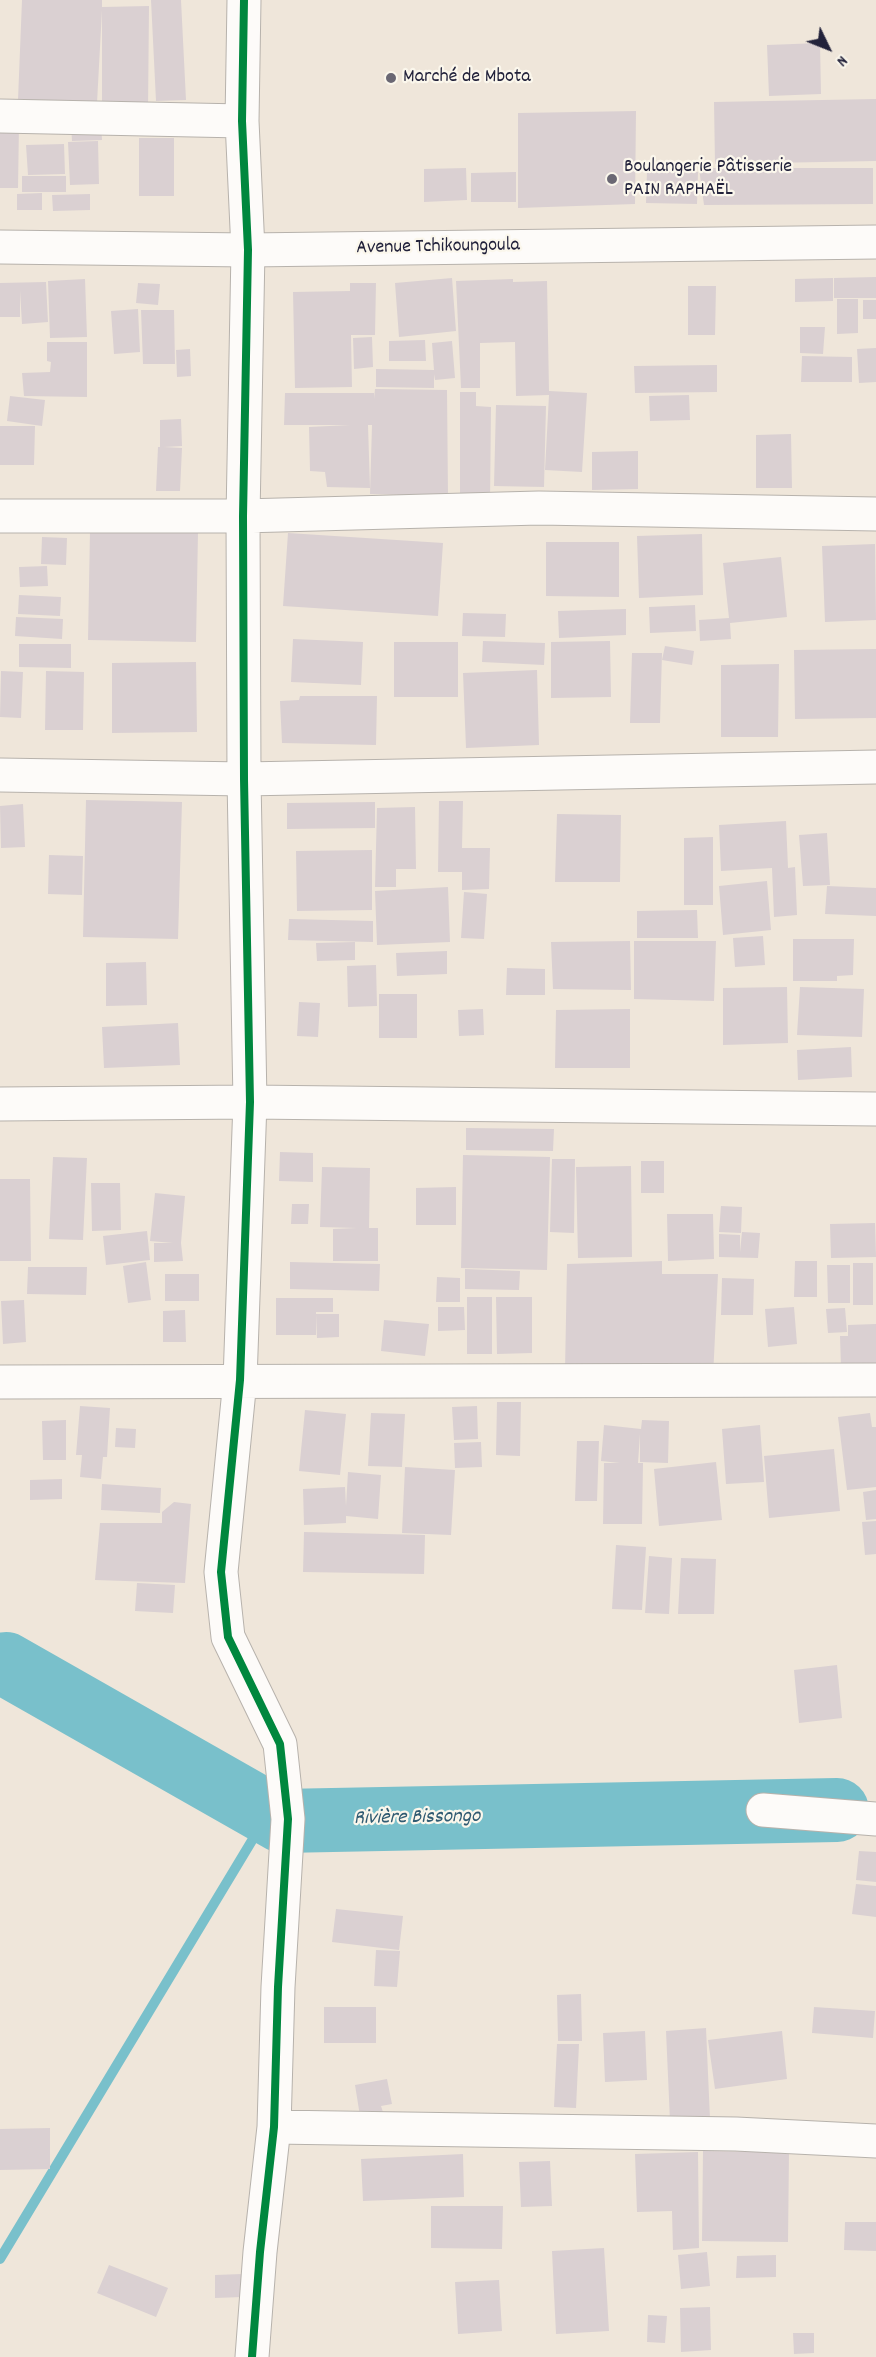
<!DOCTYPE html>
<meta charset="utf-8">
<style>
body{margin:0}
#map{position:relative;width:876px;height:2357px;overflow:hidden;background:#efe6da;font-family:Dekko,sans-serif}
canvas{display:block}
.north{position:absolute;left:798px;top:18px;width:60px;height:60px;-webkit-text-stroke:4px #fbf7ec;paint-order:stroke;rotate:133deg;font-size:16px;font-weight:700;line-height:24px;text-align:center;color:#22223b}
.north::after{content:'';display:block;margin:auto;width:21px;height:27px;background:#22223b;clip-path:polygon(50% 0,100% 100%,50% 72%,0 100%)}
</style>
<div id="map">
<canvas width="876" height="2357"></canvas>
<div class="north">N</div>
</div>
<script>
const context = document.querySelector('canvas').getContext('2d');
context.lineJoin = 'round';
function trace(path, color, width, dash) {
  context.strokeStyle = color;
  context.lineWidth = width;
  context.lineCap = dash ? 'butt' : 'round';
  context.setLineDash(dash || []);
  context.stroke(path);
}
function fillPath(path, color) {
  context.fillStyle = color;
  context.fill(path, 'evenodd');
}
function drawText(font, color, halo, rows, align = 'center') {
  context.font = font + ' Dekko,sans-serif';
  context.lineWidth = 4.5;
  context.setLineDash([]);
  context.textBaseline = 'middle';
  context.strokeStyle = halo;
  context.fillStyle = color;
  for (const [text, x, y, turn = 0] of rows) {
    context.save();
    context.translate(x, y);
    context.rotate((+turn || 0) * Math.PI / 180);
    context.textAlign = isNaN(turn) ? turn : align;
    if (halo) context.strokeText(text, 0, 0);
    context.fillText(text, 0, 0);
    context.restore();
  }
}
trace(new Path2D(`
 M0,2259L277,1799`), '#79c0cb', 10);
trace(new Path2D(`
 M0,1665L6,1664L282,1821L837,1810`), '#79c0cb', 64);
fillPath(new Path2D(`
 M22,0H102V7L149,6L148,111H102V10L97,103L18,100Z
 M151,0H181L186,100L156,101Z
 M820,43L821,94L769,96L767,45Z
 M876,99V161L715,164L714,102Z
 M636,111L635,204L518,208V113Z
 M101,122L102,140L72,141L71,124Z
 M0,124H19L18,188H0Z
 M139,138H174V196H139Z
 M98,141L99,184L70,185L68,142Z
 M64,144L65,174L28,175L26,145Z
 M466,168L467,200L424,202V169Z
 M699,168H873V204L704,205Z
 M647,171L698,172L697,204L646,203Z
 M516,172V202H471V173Z
 M22,176H66V192H22Z
 M42,193V210H17V194Z
 M90,194V210L53,211L52,195Z
 M876,277V298H834V278Z
 M452,278L456,331L399,337L395,283Z
 M833,278V301L795,302V279Z
 M85,279L87,337L50,338L48,281Z
 M513,279V282L547,281L549,391L587,393L582,472L545,470L549,395L516,396L515,342L480,343V388H461L456,281Z
 M46,282L48,322L22,324L20,291V317H0V283Z
 M138,283L160,284L158,305L136,303Z
 M350,283H376L375,335H351L352,387L295,388L293,292L350,291Z
 M688,286H716L715,335H688Z
 M837,299H858V333L837,334Z
 M863,300H876V319H863Z
 M138,309L140,352L114,354L111,311Z
 M141,310H174L175,364H143Z
 M800,327H825L823,354L800,353Z
 M372,337L373,367L354,369L353,338Z
 M425,340L426,361H389V341Z
 M452,341L455,378L435,380L434,374V388L376,387V369L434,370L432,343Z
 M47,342H87V397L24,396L22,373L50,372L51,362L47,361Z
 M876,348V382L859,383L857,349Z
 M190,349L191,376L177,377L176,350Z
 M802,356L852,357V382H801Z
 M717,365V392L635,393L634,366Z
 M375,389L447,390L448,496L370,494L372,425H368L370,488L327,487L325,472L310,471L309,427L350,425H284L285,393H374V399Z
 M460,392H476V406L491,407L490,504H460Z
 M689,395L690,420L650,421L649,396Z
 M10,396L45,400L42,426L7,421Z
 M496,405L546,406L544,487L494,486Z
 M181,419L182,446L164,447L182,448L180,491H156L158,447H160V420Z
 M0,426H35L34,465H0Z
 M791,434L792,488H756V435Z
 M638,451V489L592,490V452Z
 M90,531L198,532L196,642L88,640Z
 M288,533L443,543L438,616L283,606Z
 M702,534L703,595L639,598L637,536Z
 M42,537L67,538L66,565L41,564Z
 M546,542H619V597L546,596Z
 M875,544L876,620L825,622L822,546Z
 M781,557L787,617L730,623L731,639L700,641L699,620L729,618L723,563Z
 M47,566L48,586L20,587L19,567Z
 M19,595L61,597L60,616L18,614Z
 M695,605L696,631L650,633L649,607Z
 M626,609V635L559,638L558,611Z
 M463,613L506,614L505,637L462,636Z
 M16,617L63,619L62,639L15,636Z
 M293,639L363,642L361,685L291,682Z
 M483,641L545,643L544,665L482,662Z
 M610,641L611,697L551,698V642Z
 M394,642H458V697H394Z
 M19,644H71V668L19,667Z
 M665,646L694,651L692,665L662,660Z
 M876,649V718L795,719L794,650Z
 M632,653H662L660,723H630Z
 M196,662L197,732L112,733V663Z
 M779,664L778,737H721V665Z
 M537,670L539,745L466,748L463,673Z
 M1,671L23,672L21,718L0,717Z
 M46,671L84,672L83,730H45Z
 M300,696H377L376,745L282,743L280,701L299,700Z
 M86,800L182,802L178,939L83,937Z
 M439,801H463L462,848H490L489,889L462,890V872H438Z
 M375,802V828L287,829V803Z
 M23,804L25,847L1,848L0,806Z
 M415,807L416,869H396V887H375L377,808Z
 M557,814L621,815L620,882H555Z
 M786,821L788,868L795,867L797,915L774,917L772,868L721,871L719,825Z
 M827,833L830,885L803,886L799,835Z
 M713,837V905H684V838Z
 M372,850V910L297,911L296,851Z
 M49,855L83,856L82,895L48,894Z
 M767,881L771,930L723,935L719,886Z
 M827,886L876,888V916L825,914Z
 M448,887L450,942L377,945L375,891Z
 M464,892L487,894L484,939L461,938Z
 M697,910L698,938H637V911Z
 M289,919L373,921V942L288,940Z
 M763,936L765,965L735,967L733,938Z
 M793,939H854L853,975L837,976V981H793Z
 M630,941L631,990L553,989L551,942Z
 M634,941H716L714,1001L634,999Z
 M355,942V960L317,961L316,943Z
 M447,951V974L397,976L396,953Z
 M146,962L147,1005L106,1006V963Z
 M376,965L377,1006L348,1007L347,966Z
 M507,968L545,969V995H506Z
 M787,987L788,1043L723,1045V988Z
 M800,987L864,989L862,1037L797,1035Z
 M379,994H417V1038H379Z
 M299,1002L320,1003L318,1037L297,1036Z
 M483,1009L484,1035L459,1036L458,1010Z
 M630,1009V1068H555L556,1010Z
 M178,1023L180,1065L104,1068L102,1027Z
 M851,1047L852,1077L798,1080L797,1050Z
 M466,1128L554,1129L553,1151L466,1150Z
 M280,1152L313,1153V1182L279,1181Z
 M463,1155L550,1157L547,1270L461,1268Z
 M53,1157L87,1158L83,1240L49,1239Z
 M552,1159H575L574,1233L550,1232Z
 M641,1161H664V1193H641Z
 M631,1166L632,1257L578,1258L576,1167Z
 M322,1167L370,1168L369,1228H378V1261H333V1229L357,1228L320,1227Z
 M0,1179H30L31,1261H0Z
 M91,1183H120L121,1230L92,1231Z
 M456,1187V1225H416V1188Z
 M155,1193L185,1196L181,1243L183,1261L154,1262V1243H173L150,1241Z
 M292,1204H309L308,1224H291Z
 M721,1206L742,1207L741,1233L719,1232Z
 M667,1214H713L714,1259L668,1261Z
 M875,1223L876,1257L831,1258L830,1224Z
 M147,1231L150,1260L106,1265L103,1236Z
 M742,1232L760,1233L758,1258L719,1257V1234L740,1235V1252Z
 M662,1261V1274H718L713,1377L565,1371L567,1264Z
 M795,1261H817V1297H794Z
 M146,1262L151,1300L128,1303L123,1266Z
 M290,1262L380,1264L379,1291L290,1289Z
 M853,1263H873V1305H853Z
 M827,1265H850V1303H828Z
 M28,1267H87L86,1295L27,1294Z
 M465,1269L520,1271L519,1290L465,1289Z
 M165,1274H199V1301H165Z
 M437,1277L460,1278V1302H436Z
 M722,1278L754,1279L753,1315H721Z
 M467,1297H492V1354H467Z
 M496,1297H532V1353L497,1354Z
 M276,1298H333V1312H316V1335H276Z
 M24,1300L26,1342L3,1344L1,1301Z
 M438,1307H464L465,1330L438,1331Z
 M794,1307L797,1344L768,1347L765,1309Z
 M845,1308L847,1332L828,1333L826,1309Z
 M185,1310L186,1342H163V1311Z
 M316,1314H339V1337L317,1338Z
 M384,1320L429,1324L425,1356L381,1351Z
 M876,1324V1366L841,1367L840,1336H848V1325Z
 M497,1402H521L520,1456L496,1455Z
 M80,1406L110,1408L107,1457H103L101,1479L80,1477L82,1455H76Z
 M477,1406L478,1439L454,1440L452,1407Z
 M305,1410L346,1414L340,1475L299,1471Z
 M371,1413L405,1414L402,1467L368,1466Z
 M870,1413L872,1427H876V1487L847,1490L838,1417Z
 M66,1420V1460H43L42,1421Z
 M642,1420L669,1421L668,1463L640,1462V1434L638,1463H643L642,1524H603L604,1463H620L601,1461L604,1425L641,1429Z
 M760,1425L764,1482L726,1484L722,1429Z
 M116,1428L136,1429L135,1448L115,1447Z
 M577,1441H599L597,1501H575Z
 M481,1442L482,1467L455,1468L454,1443Z
 M834,1449L840,1511L769,1518L764,1456Z
 M716,1462L722,1520L659,1526L654,1469Z
 M405,1467L455,1470L451,1535L402,1533Z
 M348,1472L381,1475L378,1519L346,1516V1523L304,1525L303,1489L345,1487L346,1506Z
 M62,1479V1499L30,1500V1480Z
 M102,1484L161,1488L160,1513L101,1510Z
 M876,1490V1519L866,1520L863,1492Z
 M174,1502L191,1504L185,1583L95,1580L100,1523H162V1512Z
 M876,1521V1554L865,1555L862,1522Z
 M304,1532L425,1535L424,1574L303,1572Z
 M616,1545L646,1547L642,1610L612,1609Z
 M649,1556L672,1558L669,1614L645,1613Z
 M681,1558L716,1559L714,1614H678Z
 M137,1583L175,1585L173,1613L135,1611Z
 M837,1665L842,1718L799,1723L794,1670Z
 M859,1851L876,1852V1882L856,1880Z
 M856,1884L876,1886V1917L852,1914Z
 M336,1909L403,1916L399,1950L332,1942Z
 M376,1950L400,1951L397,1987L374,1986Z
 M581,1994L582,2041H558L557,1995Z
 M324,2007H376V2043H324Z
 M814,2007L875,2011L873,2038L812,2033Z
 M706,2028L710,2119L670,2121L666,2031Z
 M645,2031L647,2080L605,2082L603,2033Z
 M782,2031L787,2079L715,2089L708,2040Z
 M557,2044H579L576,2108L554,2107Z
 M387,2079L392,2104L381,2106L383,2112L360,2116L355,2085Z
 M50,2128V2169L0,2170V2129Z
 M703,2151L789,2152L788,2242L702,2241Z
 M698,2152L699,2248L673,2250L672,2211L637,2212L635,2154Z
 M463,2154L464,2197L363,2201L361,2159Z
 M550,2161L552,2206L521,2207L519,2162Z
 M431,2206H503L502,2249L431,2248Z
 M845,2222H876V2251L844,2250Z
 M604,2248L609,2331L556,2334L552,2251Z
 M707,2252L710,2286L681,2289L678,2255Z
 M776,2255V2277L736,2278L737,2256Z
 M109,2265L168,2288L156,2317L97,2293Z
 M242,2274V2297L215,2298V2275Z
 M499,2280L502,2331L458,2334L455,2282Z
 M710,2307L711,2350L681,2352L680,2308Z
 M648,2315L667,2316L665,2343L647,2342Z
 M793,2333H814V2353L794,2354Z`), '#dad0d2');
const street = new Path2D(`
 M244,0L242,121L248,250L243,516L244,779L250,1102L240,1380L221,1572L228,1637L280,1744L288,1819L278,1987L274,2127L260,2252L252,2357
 M0,116L242,121
 M0,516H243L539,508L876,514
 M0,775L244,779L876,767
 M0,1104L250,1102L876,1109
 M0,1382L876,1380
 M763,1810L876,1819
 M274,2127L736,2134L876,2141`);
const secondary = new Path2D(`
 M0,247L248,250L876,242`);
trace(street, '#b7b2ac', 35);
trace(secondary, '#b7b2ac', 35);
trace(street, '#fdfbf9', 33);
trace(secondary, '#fdfbf9', 33);
trace(new Path2D(`
 M244,0L242,121L248,250L243,516L244,779L250,1102L240,1380L221,1572L228,1637L280,1744L288,1819L278,1987L274,2127L260,2252L252,2357`), '#00873e', 8);
for (const [x, y, r, color] of [
 [391,78,6,"#6a6773"],
 [612,179,6,"#6a6773"]
]) {
  const dot = new Path2D();
  dot.arc(x, y, r, 0, 2 * Math.PI);
  context.fillStyle = color;
  context.fill(dot);
  trace(dot, '#fbf7ec', 2);
}
drawText('20px', '#22223b', '#fbf7ec', [
 ["Marché de Mbota",403,78],
 ["Boulangerie Pâtisserie",624,168],
 ["PAIN RAPHAËL",624,191]
], 'left');
drawText('20px', '#22223b', '#fbf7ec', [
 ["Avenue Tchikoungoula",438,248,-1]
]);
drawText('italic 21px', '#305b72', '#fbf7ec', [
 ["Rivière Bissongo",417,1819,-1]
]);
</script>
